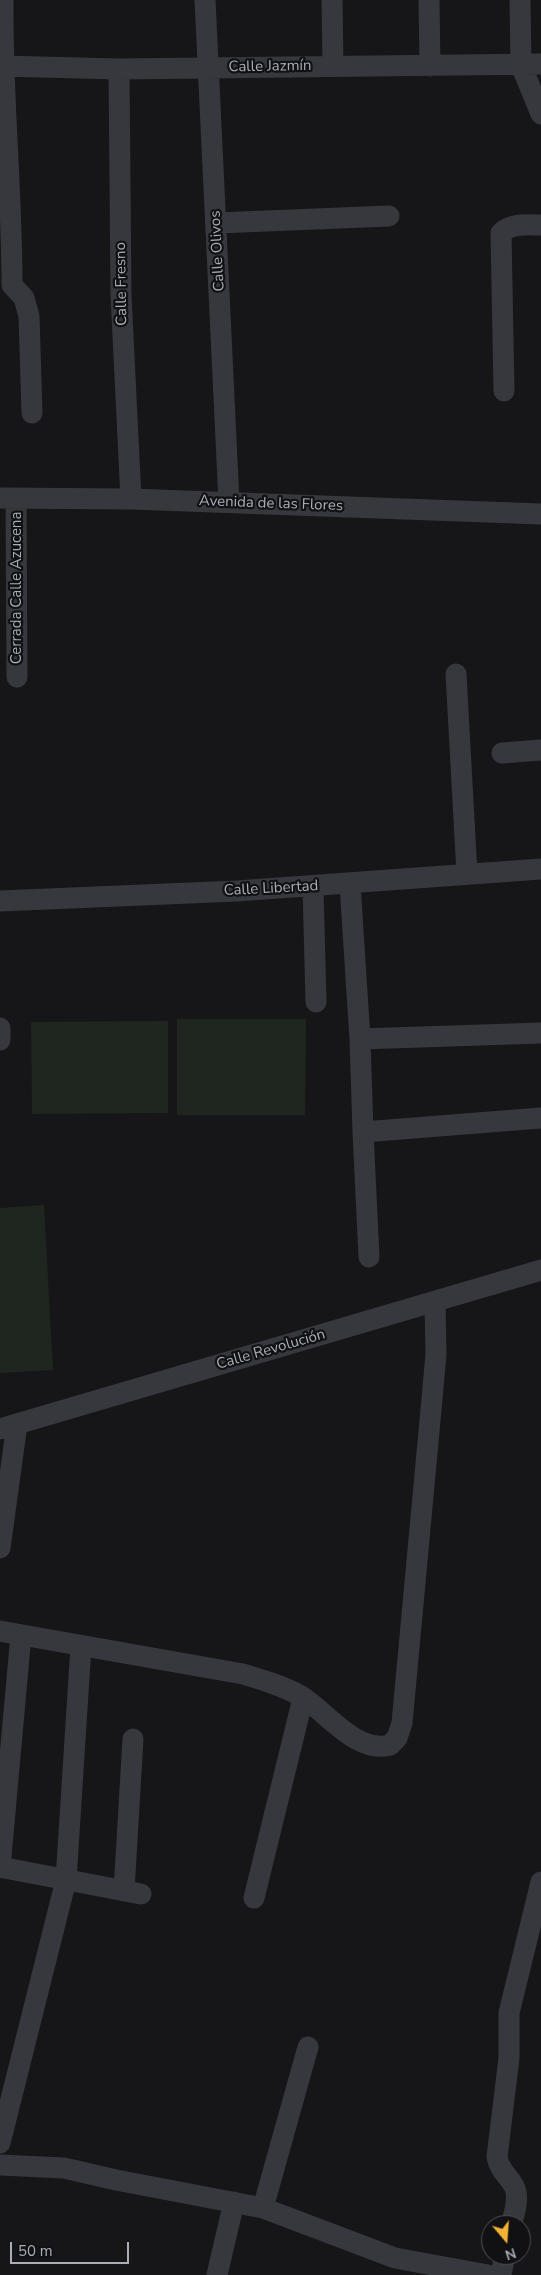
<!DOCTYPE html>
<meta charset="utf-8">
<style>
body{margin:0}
#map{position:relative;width:541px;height:2275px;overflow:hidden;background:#161618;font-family:"Nunito Sans",sans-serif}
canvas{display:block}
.north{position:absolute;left:481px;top:2215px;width:50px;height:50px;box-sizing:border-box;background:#111113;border:1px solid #4d4f55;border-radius:50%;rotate:162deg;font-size:14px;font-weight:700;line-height:20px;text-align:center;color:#a8adb8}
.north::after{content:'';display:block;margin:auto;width:18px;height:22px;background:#f2b134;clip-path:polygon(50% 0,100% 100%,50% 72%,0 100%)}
.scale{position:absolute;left:10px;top:2242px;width:119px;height:22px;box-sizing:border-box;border:2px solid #a8adb8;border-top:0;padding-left:6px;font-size:15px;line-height:18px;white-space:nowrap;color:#a8adb8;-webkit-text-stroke:4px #111113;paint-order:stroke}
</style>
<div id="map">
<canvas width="541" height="2275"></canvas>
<div class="north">N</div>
<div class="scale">50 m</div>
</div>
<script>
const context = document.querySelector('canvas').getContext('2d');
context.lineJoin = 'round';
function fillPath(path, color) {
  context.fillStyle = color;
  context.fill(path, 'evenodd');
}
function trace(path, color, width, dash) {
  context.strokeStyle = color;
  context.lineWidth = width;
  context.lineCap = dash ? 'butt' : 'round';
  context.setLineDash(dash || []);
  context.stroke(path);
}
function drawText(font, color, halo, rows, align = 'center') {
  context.font = font + ' "Nunito Sans",sans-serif';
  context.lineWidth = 4.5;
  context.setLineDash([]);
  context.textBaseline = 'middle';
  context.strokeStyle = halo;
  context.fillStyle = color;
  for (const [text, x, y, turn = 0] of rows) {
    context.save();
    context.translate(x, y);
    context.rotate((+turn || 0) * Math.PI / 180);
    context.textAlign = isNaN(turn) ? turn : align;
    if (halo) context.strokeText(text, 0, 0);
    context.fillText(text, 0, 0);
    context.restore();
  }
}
fillPath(new Path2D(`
 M177,1019H306L305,1115H177Z
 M168,1021V1113L32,1114L31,1022Z
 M44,1205L53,1370L0,1373V1208Z`), '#1e261f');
trace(new Path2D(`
 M3,0C2,95 12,190 12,285
 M205,0L229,502
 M332,0L333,66
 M429,0L430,66
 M520,0L521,65L541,114
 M0,66L119,69L541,64
 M119,69L121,295L131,499
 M217,223L389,216
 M12,285L24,298L29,316L32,413
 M504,391L501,233C511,223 527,225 541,225
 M0,498L131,499L541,514
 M16,498L17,677
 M456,674L467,874
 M502,753L541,750
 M350,884L360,1039L363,1132L541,1118
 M313,887L316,1002
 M0,901L237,891L541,869
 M0,1028V1040
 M360,1039L541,1033
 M363,1132L369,1257
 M0,1429L541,1270
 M0,1548L17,1424
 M0,1631L243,1674C263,1680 283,1686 301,1696C327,1712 356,1754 390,1745L397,1738L402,1723L432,1399L436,1354L435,1301
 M0,1867L21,1635
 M0,1867L141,1894
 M124,1891L133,1739
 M254,1898L303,1698
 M0,2143L66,1880L81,1646
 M0,2165L64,2168L116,2180L263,2208L395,2258L488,2275
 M263,2208L308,2047
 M511,2225C514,2215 518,2203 516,2192C514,2179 500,2174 497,2157L509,2058V2013L541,1882
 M217,2275L234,2202
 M501,2275L505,2255`), '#37383d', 21);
drawText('15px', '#a8adb8', '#111113', [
 ["Calle Jazmín",270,67,-1],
 ["Calle Olivos",218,251,-93],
 ["Calle Fresno",122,284,-91],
 ["Avenida de las Flores",271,504,2],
 ["Cerrada Calle Azucena",17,588,-90],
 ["Calle Libertad",271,889,-3],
 ["Calle Revolución",271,1350,-16]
]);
</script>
